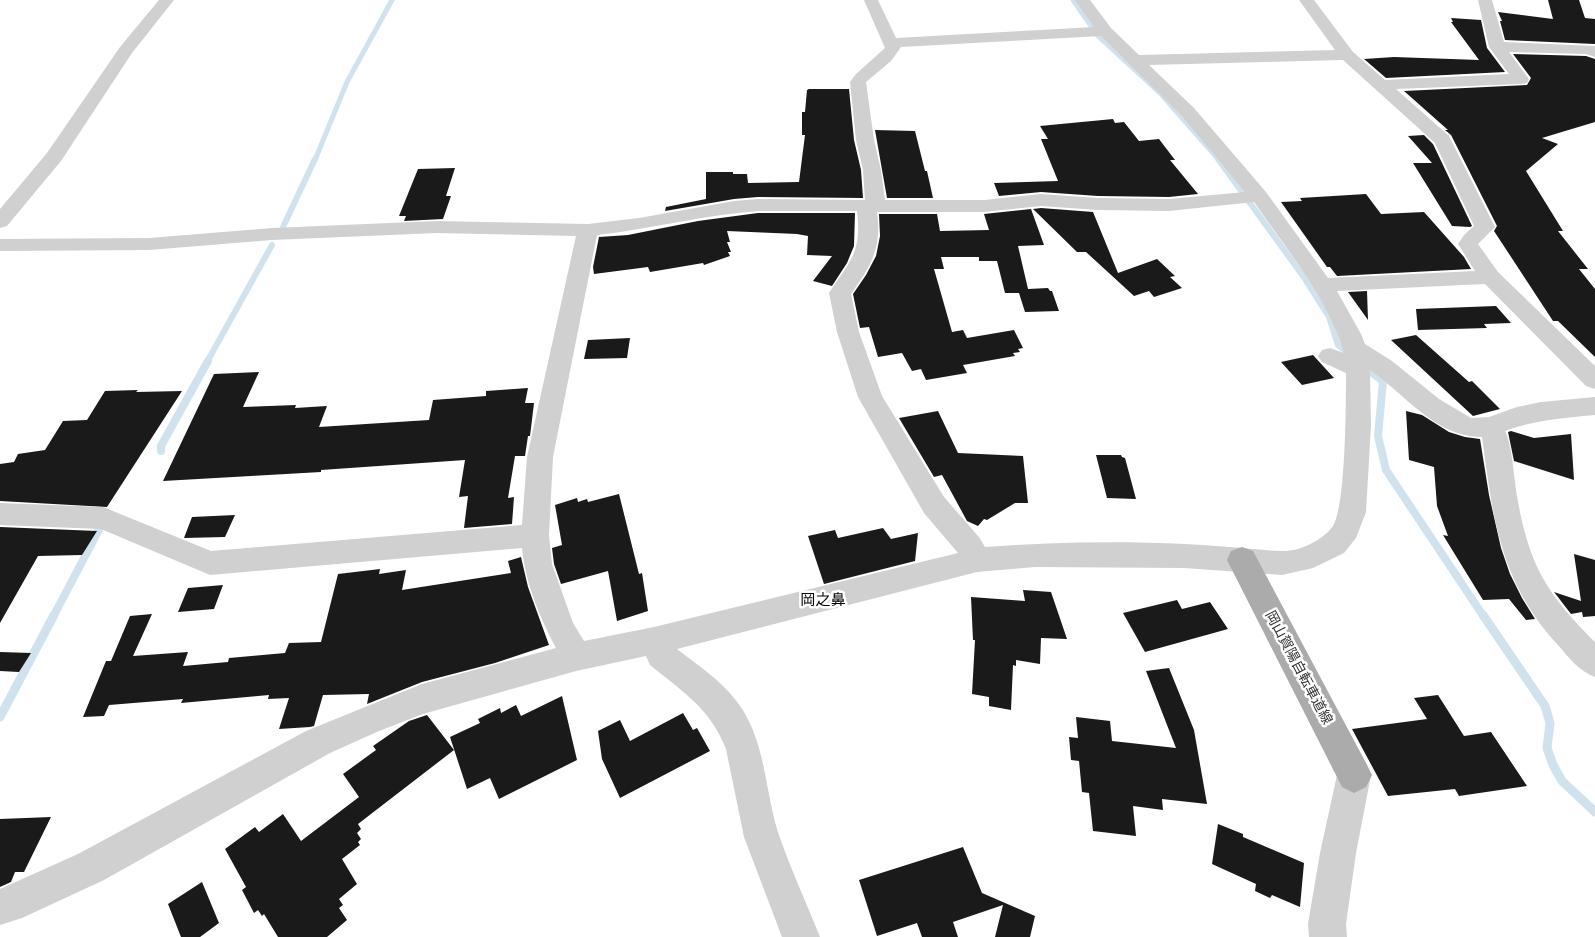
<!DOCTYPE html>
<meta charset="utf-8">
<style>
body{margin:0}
canvas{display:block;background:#fff}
</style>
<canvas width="1595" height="937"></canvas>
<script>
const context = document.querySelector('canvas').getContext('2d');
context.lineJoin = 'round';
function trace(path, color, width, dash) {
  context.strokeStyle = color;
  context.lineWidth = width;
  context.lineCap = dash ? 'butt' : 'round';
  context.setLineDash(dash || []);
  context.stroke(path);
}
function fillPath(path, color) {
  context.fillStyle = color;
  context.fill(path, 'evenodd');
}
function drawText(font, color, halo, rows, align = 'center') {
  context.font = font + ' Poppins,"Noto Sans JP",sans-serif';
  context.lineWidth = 5;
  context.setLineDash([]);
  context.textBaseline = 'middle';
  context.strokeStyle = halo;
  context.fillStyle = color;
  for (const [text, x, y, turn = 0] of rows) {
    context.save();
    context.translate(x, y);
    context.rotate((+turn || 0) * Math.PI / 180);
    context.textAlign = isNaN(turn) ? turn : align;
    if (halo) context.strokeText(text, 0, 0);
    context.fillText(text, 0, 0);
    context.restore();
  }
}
trace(new Path2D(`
 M1073,0L1098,36L1161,94L1219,160
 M315,160L347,82L392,0`), '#cfe2ee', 5);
trace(new Path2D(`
 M1218,159L1303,276L1329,317L1338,345L1349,354
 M283,227L315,159
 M207,362L272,245`), '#cfe2ee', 6);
trace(new Path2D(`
 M1362,365L1383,381L1378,436L1386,470L1484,617
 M161,451V446L208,361
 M53,617L102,524`), '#cfe2ee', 8);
trace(new Path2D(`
 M1483,615L1545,706L1550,723L1547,748L1553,765L1562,781L1595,812
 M0,717L54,615`), '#cfe2ee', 9);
fillPath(new Path2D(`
 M1548,0H1579L1585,18L1595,19V44L1505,40L1500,21H1502L1498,12L1553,19Z
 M1451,18L1481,20L1487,48L1505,72L1386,78L1364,59L1394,57L1479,60L1451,22H1453Z
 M1513,54L1586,56L1595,59V122L1542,138L1558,144L1526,171L1563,231H1558L1588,269H1579L1595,289V357L1558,321H1553L1494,231L1497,226L1451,135L1445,130H1448L1404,91L1527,85L1531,78Z
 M809,89H849L854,140L861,170L863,198L758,197L734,199L665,211L666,207L706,199V172H733V174H747L748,183L799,182L805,135H802V112H805L807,90Z
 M1113,119L1115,123L1124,122L1139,141L1159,139L1175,160H1170L1198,194L1169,197L1098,196L1041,192L999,196L994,183L1058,181L1041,139H1048L1040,126Z
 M875,130L915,131L925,171H927L933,198H887Z
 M1424,135L1433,144L1472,226L1470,227L1452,226L1413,163H1432L1408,136Z
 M455,168L446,196H451L443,219L404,221L406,216H399L418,169Z
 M1366,194L1381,214L1424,212L1464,257L1471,269L1337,276L1330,267H1327L1281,202L1302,201L1300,198Z
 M1041,208L1093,212L1118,273L1157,259L1175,276L1170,277L1182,288L1154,297L1149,291L1134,296L1086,252H1077L1033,209Z
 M1031,209L1044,245L1018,246L1028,289L1048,288L1050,291H1052L1059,311L1025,312L1019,293H1005L997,261H979V257H941L944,269H934L952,332L963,330L967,338L1014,330L1023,348L1018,349L1020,352L1013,353L1015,356L963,365L967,373L926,380L921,369L912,371L902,353L878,357L869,327L860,328L853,294L866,275L876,256L880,236L879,214H937L940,231L989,230L984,214Z
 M758,213H855L854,246L847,263L832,286L813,281L832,256L807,255L808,236L797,234L727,231L730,242H727L731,252H728L730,256L704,265L703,263L650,272L648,267L594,274L593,267L599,237L628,235L698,221Z
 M1367,291L1368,320L1348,292Z
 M1496,306L1511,323L1484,324L1487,328L1418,330L1416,309Z
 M1416,335L1469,382L1472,381L1500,409L1473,416L1391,340Z
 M630,338L627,358L584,359L588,340Z
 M1313,355L1334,378L1302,385L1281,362Z
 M259,372L243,407L296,405L295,408L327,406L319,427L429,420L433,400L486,396V391L528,388L525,403H534L531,428L530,436H528L525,456H515L508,498L514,497L512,524L464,528L468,496L459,497L465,460L321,470V472L163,481L214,374Z
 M138,390L136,392L182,391L107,507L0,501V464L14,462L18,454L45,450L63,421L87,420L105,391Z
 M938,411L958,453L1023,456L1028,503H1015L987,520L984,519L978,526L967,521L942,475L934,477L899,418Z
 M1406,411L1422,415L1449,432L1465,437L1480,439L1489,495L1501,548L1510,574L1522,598L1535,619L1526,620L1509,599L1483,600L1443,535L1448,536L1437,506L1434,467L1409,460Z
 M1511,431L1534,438L1571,434L1574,480L1514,461L1508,432Z
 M1096,455H1121L1122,457L1125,458L1136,499L1107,498Z
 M619,494L639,574L642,573L648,611L617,621L608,571L561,584L554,564L552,548L562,545L555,505L577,498L578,502L587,499L588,502Z
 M235,515L225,537L184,538L192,517Z
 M0,527L97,531L82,555L38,556L0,623Z
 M883,528L891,539L918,533L915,561L824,584L808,536L835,530L838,538Z
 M1574,554L1595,560V616L1583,617L1582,612L1571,614L1554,592L1581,601Z
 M521,557L528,587L549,645L495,663L422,682L367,704L369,694L323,695L314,726L310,727L279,729L289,698L268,699L269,695L181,703L183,699L109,705L104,716L83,717L106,661H111L130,616L152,614L133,656L188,652L183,666L228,662L229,658L285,653L289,643L321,642L338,574L380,569L379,574L406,570L402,590L511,573L508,561Z
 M223,585L214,609L178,612L188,588Z
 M1023,590L1051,592L1067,639L1041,638L1040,664L1016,660V666L1013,665L1011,710L989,706V697L972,694L975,640H973L971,597L1025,601Z
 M1177,600L1182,609L1210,602L1228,629L1145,652L1123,613Z
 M0,652L31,653L19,672L0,671Z
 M1169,668L1194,730L1207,804L1162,799L1163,810L1133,806L1136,836L1093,831L1089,793L1082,792L1079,761L1071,760L1069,737L1078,738L1076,717L1110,721L1112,741L1176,748L1146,671Z
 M1438,695L1464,736L1491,732L1527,786L1459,796L1455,789L1388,796L1352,729L1427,719L1414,698Z
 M562,696L577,760L499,799L490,778L467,789L450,737L480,723L478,719L500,708L501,713L516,705L521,716Z
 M683,713L693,730L697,728L710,751L620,798L602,759L598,731L620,720L630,741Z
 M427,715L454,750L358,824L361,829L357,833L361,839L358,842L360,845L342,859L357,884L339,899L343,905L339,908L347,920L327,937H278L264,914L262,916L258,910L254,913L242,890L246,887L225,849L255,827L259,832L283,814L301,841L359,797L343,774L376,750L373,746L409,721Z
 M51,817L24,872H15L11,882L0,887V819Z
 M1218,824L1243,834V837L1304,863L1300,907L1272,895L1270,898L1255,891L1256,884L1212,864Z
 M963,847L982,893L1035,916L1030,937H995L1003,905L953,922L958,937H922L917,923L877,936L859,880Z
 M202,882L219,923L200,937H181L168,904Z`), '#1a1a1a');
fillPath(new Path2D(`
 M159,0H174L132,53L61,161L7,226L0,228V209L47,153L120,47Z
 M864,0H878L896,38L1094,27L1075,0H1090L1111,28L1139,55L1335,50L1299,0H1314L1353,52L1385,80L1509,74L1489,47L1478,0H1492L1504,42L1595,46V57L1586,54L1509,52L1529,79L1527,83L1521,84L1396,89L1449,136L1495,227L1478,244L1498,272L1595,366V389L1586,386L1485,284L1337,291L1361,334L1365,344L1392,361L1439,399L1471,418L1489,417L1517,407L1541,402L1595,397V415C1564,418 1534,420 1505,431C1512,444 1514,479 1517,496C1529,565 1546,593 1595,642V677C1579,671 1569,658 1558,645C1500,582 1493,518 1482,437C1436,438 1404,393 1370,370L1371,425L1366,512L1356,538L1344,553L1313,568L1282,575L1184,568L1035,567L977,572L677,649C696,664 719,679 734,698C767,737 764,793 780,838C792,872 807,904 820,937H782L744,837L726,749C710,708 683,692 650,665L646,656L576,671L423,714L379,731L330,753L104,880L22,918L0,925V889L78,854L306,731L422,684L556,648C540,618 525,582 522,548L210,575L101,529L0,525V503L103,507L211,551L522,525L527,457L576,236L437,233L272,240L149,250L0,251V239L149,238L272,228L437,221L588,224L639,218L734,201L758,199L865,200L863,170L856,140L850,82L856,74L885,48ZM1101,36L1182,116L1245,192L1169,199L1098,198L1041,194L984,200H885L881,170L874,140L866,82L891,61L901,47ZM1343,60L1435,143L1474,226L1464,235L1458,244L1475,271L1328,278L1266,192L1194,108L1149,65ZM1254,202C1286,249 1328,297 1344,353L1330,348L1322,350L1318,356L1322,362L1346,373C1346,401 1346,507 1333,526C1325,537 1311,545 1298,549C1284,553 1268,550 1253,549C1231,547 1208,545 1185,544C1119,541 1051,542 985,547L979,537L944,497L882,396L859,332L851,294C872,265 882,247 877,212H984L1041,206L1098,210L1169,211ZM758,211H857C862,253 850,261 829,293L837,332L858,397L924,513L958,553L654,627L584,641L573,623L552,564L549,535L553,457L597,235C651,229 704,215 758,211Z
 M1354,758L1366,763L1371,775L1356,853L1346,924L1347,937H1309L1308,924L1320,853L1337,775L1342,763Z`), '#d0d0d0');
fillPath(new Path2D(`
 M1242,547L1253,551L1366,763L1372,775L1366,787L1354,793L1342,787L1227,560L1231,551Z`), '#ababab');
drawText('14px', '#333', '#fff', [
 ["岡山賀陽自転車道線",1298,668,62]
]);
drawText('15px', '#000', '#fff', [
 ["岡之鼻",823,601]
]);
</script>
